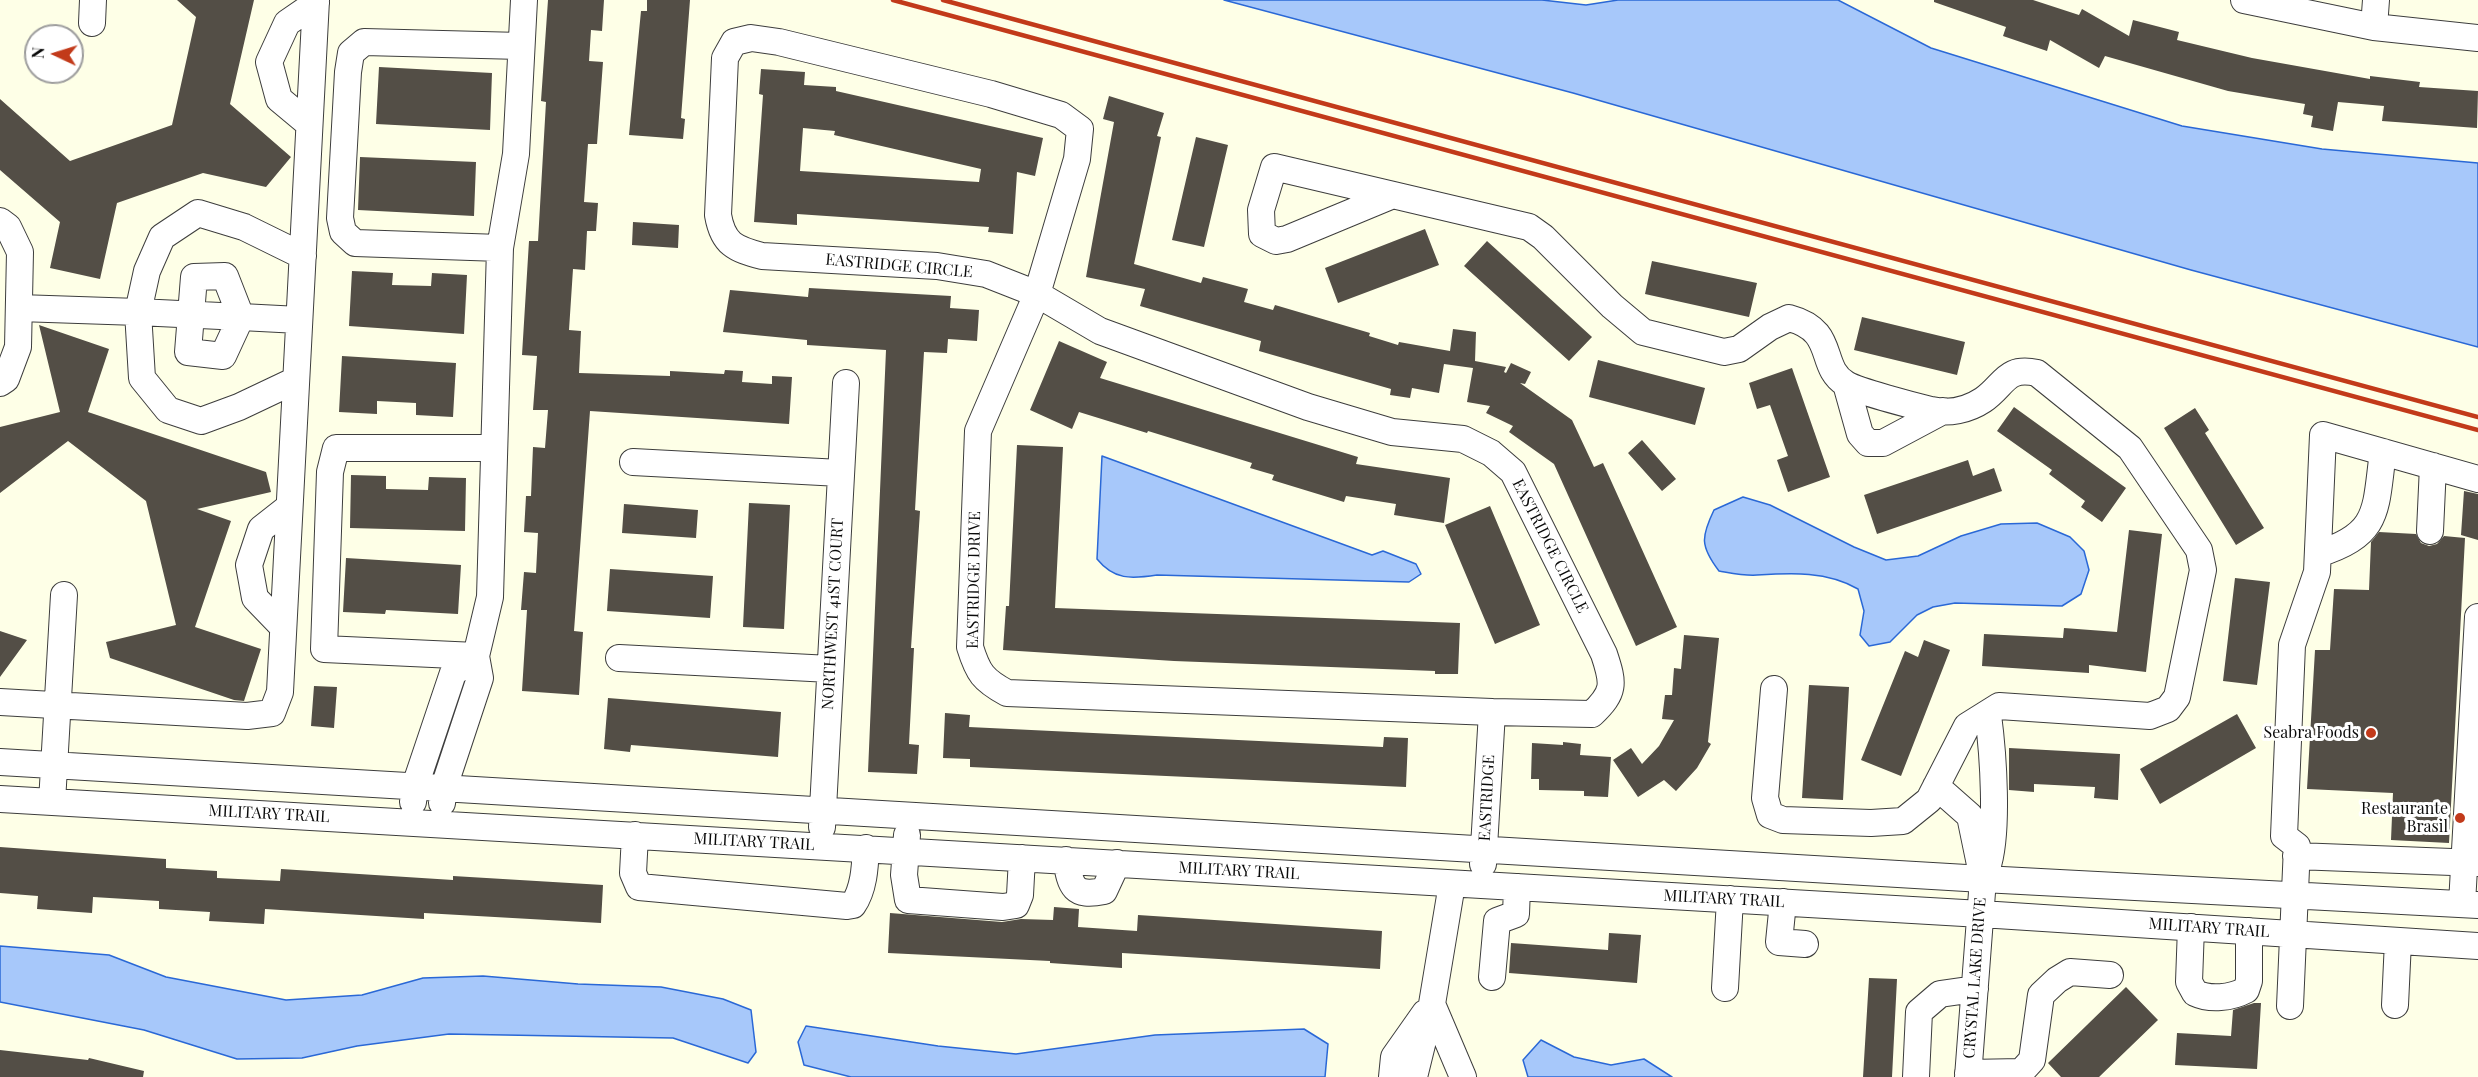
<!DOCTYPE html>
<style>
body{margin:0}
#map{position:relative;width:2478px;height:1077px;overflow:hidden;background:#feffe7;font-family:"Playfair Display",serif}
canvas{display:block}
.north{position:absolute;left:24px;top:24px;width:60px;height:60px;box-sizing:border-box;background:#fff;border:2px solid #9d9d9d;border-radius:50%;rotate:274deg;font-size:16px;font-weight:700;line-height:24px;text-align:center;color:#0a0a0a}
.north::after{content:'';display:block;margin:auto;width:21px;height:27px;background:#c23a1a;clip-path:polygon(50% 0,100% 100%,50% 72%,0 100%)}
</style>
<div id="map">
<canvas width="2478" height="1077"></canvas>
<div class="north">N</div>
</div>
<script>
const context = document.querySelector('canvas').getContext('2d');
context.lineJoin = 'round';
function fillPath(path, color) {
  context.fillStyle = color;
  context.fill(path, 'evenodd');
}
function trace(path, color, width, dash) {
  context.strokeStyle = color;
  context.lineWidth = width;
  context.lineCap = dash ? 'butt' : 'round';
  context.setLineDash(dash || []);
  context.stroke(path);
}
function drawText(font, color, halo, rows, align = 'center') {
  context.font = font + ' "Playfair Display",serif';
  context.lineWidth = 6;
  context.setLineDash([]);
  context.textBaseline = 'middle';
  context.strokeStyle = halo;
  context.fillStyle = color;
  for (const [text, x, y, turn = 0] of rows) {
    context.save();
    context.translate(x, y);
    context.rotate((+turn || 0) * Math.PI / 180);
    context.textAlign = isNaN(turn) ? turn : align;
    if (halo) context.strokeText(text, 0, 0);
    context.fillText(text, 0, 0);
    context.restore();
  }
}
const water = new Path2D(`
 M1224,0H1542L1586,5L1618,0H1838L1931,48L2182,126L2322,149L2478,163V347L2191,270L1573,93Z
 M1102,456L1372,555L1383,551L1416,564L1421,574L1409,582L1157,575C1131,579 1114,580 1097,559Z
 M1743,497L1770,505L1854,547L1886,560L1918,556L1961,536L2001,524L2037,523L2070,537L2084,551L2089,570L2081,594L2062,606L1955,603L1933,607L1917,615L1890,642L1869,646L1860,635L1864,611L1858,589C1827,571 1792,573 1757,575C1745,576 1731,573 1719,571C1700,546 1701,537 1714,510Z
 M0,946L109,955L166,977L286,1000L362,995L423,978L483,976L578,984L661,987L723,999L751,1010L756,1052L748,1063L673,1038L449,1034L357,1046L302,1058L237,1059L144,1030L0,1002Z
 M806,1026L938,1046L1016,1054L1155,1035L1304,1029L1328,1044L1325,1077H851L804,1065L798,1042Z
 M1541,1040L1574,1057L1611,1065L1644,1059L1672,1077H1528L1523,1060Z`);
fillPath(water, '#a7c8fa');
trace(water, '#2a68d6', 1.5);
fillPath(new Path2D(`
 M177,0H254L230,104L291,157L266,187L203,173L117,203L100,279L50,268L60,222L0,170V99L70,161L172,125L196,17Z
 M548,0H604L602,31L591,30L589,61L603,62L597,144H588L584,202L598,203L596,231H587L585,270L573,269L569,330L581,331L579,373L670,376V371L724,374L725,370L743,371L742,382L772,384V376L792,377L789,424L590,411L574,631L583,632L579,695L522,691L527,610H521L524,572L536,573L538,533L524,532L526,496H531L533,447L545,448L548,410H533L537,356L522,355L529,241H538L546,102L541,101Z
 M647,0H690L681,118L685,119L683,139L629,135L641,11H647Z
 M1934,0H2033L2079,15L2082,9L2129,36L2133,20L2179,32L2177,40L2252,58L2370,79V76L2420,82L2419,87L2478,91L2477,128L2382,121L2384,106L2338,102L2333,131L2311,127L2313,116L2303,114L2305,104L2228,91L2105,56L2099,68L2050,40L2047,51L2003,36L2006,27L1934,2Z
 M379,67L492,73L490,130L376,124Z
 M761,69L805,72L804,85L836,87V91L1043,138L1035,176L1017,172L1013,234L988,232L989,227L797,214V225L754,222L763,95L759,94ZM803,128L835,131L834,135L981,169L979,182L800,171Z
 M1109,96L1164,113L1157,136L1161,137L1134,264L1201,283L1203,277L1248,289L1244,302L1273,310L1275,305L1370,333L1369,336L1398,345L1399,342L1450,351L1453,329L1476,332L1475,361L1506,367L1504,372L1506,373L1511,363L1531,372L1525,384L1520,383L1572,420L1594,467L1603,463L1677,627L1636,646L1554,464L1509,432L1513,426L1486,413L1490,406L1467,402L1473,368L1444,364L1439,393L1412,388L1410,398L1390,395L1391,389L1259,351L1261,341L1140,306L1145,289L1086,277L1114,122L1103,119Z
 M1196,137L1228,145L1204,247L1172,240Z
 M360,157L476,162L474,216L358,210Z
 M633,222L679,225L678,248L632,245Z
 M1425,229L1439,265L1338,303L1325,268Z
 M1487,241L1592,337L1569,361L1464,266Z
 M1652,261L1757,283L1749,317L1645,294Z
 M352,271L393,273L392,285L431,286L432,273L467,275L464,334L349,326Z
 M809,288L951,296L950,308L979,310L977,341L948,339L947,353L924,352L915,510L920,511L911,648H914L909,744L919,745L917,774L868,772L886,350L807,345V340L723,332L730,290L808,297Z
 M1862,317L1965,342L1957,375L1854,350Z
 M39,325L109,349L88,412L266,472L271,492L197,509L231,521L195,627L261,649L244,701L234,700L110,658L106,642L176,625L146,501L68,441L0,493V427L60,412Z
 M1059,341L1107,362L1100,378L1358,457L1356,464L1450,478L1444,523L1394,515L1396,504L1346,496L1344,502L1272,480L1274,475L1250,468L1252,463L1148,431L1147,433L1079,412L1072,429L1030,410Z
 M342,356L456,363L453,417L416,415V403L377,401V414L339,412Z
 M1598,360L1705,388L1695,425L1589,397Z
 M1792,368L1830,477L1788,492L1777,460L1788,456L1770,405L1757,409L1749,383Z
 M2014,407L2126,488L2102,522L2081,507L2085,501L2049,474L2052,470L1997,431Z
 M2195,408L2209,430L2205,433L2264,528L2236,545L2164,428Z
 M1642,440L1676,479L1662,491L1628,453Z
 M1017,445L1063,447L1055,608L1460,623L1458,674H1435V671L1174,661L1003,650L1006,606H1009Z
 M1968,460L1973,476L1994,468L2002,491L1877,534L1864,495Z
 M351,475L386,476V489L428,490L429,477L466,478L465,531L350,528Z
 M2464,491L2478,494V540L2461,535Z
 M749,503L790,505L784,629L743,627Z
 M624,504L698,510L696,538L622,533Z
 M1490,506L1540,625L1495,644L1445,525Z
 M2129,530L2162,534L2146,672L2089,665V673L1982,666L1984,634L2063,638L2064,628L2117,632Z
 M2379,532L2416,534L2421,543L2429,546L2437,544L2444,536L2465,538L2449,843L2391,840L2393,793L2307,789L2315,650H2330L2334,589L2369,590L2371,542Z
 M346,558L461,565L458,614L386,610L385,614L343,612Z
 M610,569L713,576L710,618L607,611Z
 M2235,578L2270,582L2257,685L2223,681Z
 M0,631L27,640L0,677Z
 M1684,635L1719,638L1708,742L1711,744L1697,768L1676,791L1664,780L1638,797L1613,760L1631,748L1642,764L1659,746L1674,720L1662,719L1665,695H1672L1674,668L1681,669Z
 M1924,640L1950,650L1901,776L1861,760L1905,651L1918,657Z
 M1809,685L1849,687L1843,800L1802,798Z
 M314,686L337,687L334,728L311,726Z
 M608,698L781,712L778,757L631,745L630,752L604,749Z
 M945,713L970,715L969,727L1383,747L1384,737L1408,738L1406,787L970,767V759L943,758Z
 M2237,714L2256,748L2160,804L2140,769Z
 M1563,742L1581,744L1580,755L1611,757L1608,797L1584,796V791L1539,790V779H1531L1532,743L1563,745Z
 M2009,748L2120,754L2118,800L2094,798L2095,787L2034,784V792L2009,790Z
 M0,847L166,859V868L217,871V878L280,881L281,869L453,880V876L603,885L601,923L424,913V919L265,909L264,924L209,921L210,912L159,909V901L93,897L92,913L37,909L38,896L0,893Z
 M1054,907L1079,909L1078,927L1137,931L1138,915L1382,931L1380,969L1122,953V968L1050,963V961L888,953L890,913L1002,922L1021,919L1053,920Z
 M1609,933L1641,935L1637,983L1509,973L1511,943L1608,950Z
 M1869,978L1897,979L1892,1077H1863Z
 M2126,987L2158,1020L2099,1077H2061L2048,1063Z
 M2254,1003H2261L2257,1069L2175,1065L2177,1033L2231,1036L2233,1010Z
 M0,1050L88,1060L89,1058L144,1071L143,1077H0Z`), '#534e46');
const minor = new Path2D(`
 M2244,0L2374,27L2478,38
 M92,23L93,0
 M2374,27L2376,0
 M309,124L279,99L269,62L287,23L316,3
 M1393,195L1287,239L1276,241L1262,234L1261,210L1274,167L1529,227L1543,237L1612,306L1643,332L1724,352L1739,349L1770,327L1789,318C1838,331 1817,366 1846,384C1857,391 1915,406 1931,410C1949,414 1968,410 1983,400C2005,385 2005,366 2037,373L2130,448L2199,550L2203,570L2177,697L2168,709L2150,716L1999,706L1967,726L1929,800L1903,821L1871,823L1783,820L1770,815L1765,798L1774,689
 M0,221L8,227L20,252L18,347L6,379L0,383
 M500,248L355,243L343,232L340,218L348,72L351,53L364,42L521,46
 M19,308L138,312L142,378L168,410L201,421L239,407L296,380
 M299,320L241,317L223,356L188,352L194,277L225,276L241,317L138,312L147,271L162,237L198,213L244,227L303,256
 M1846,384L1860,434L1868,443H1883L1943,411
 M633,462L840,473
 M2430,531L2433,466
 M2318,554C2381,534 2375,510 2383,452
 M283,627L255,598L249,565L261,529L289,507
 M476,656L324,649L330,472L336,448H494
 M619,658L830,669
 M0,702L247,716L272,713L280,692L316,0
 M1492,712L1592,714C1615,692 1614,684 1604,654L1513,472L1491,453L1463,439L1392,432L1308,407L1100,331L1037,294L986,274L937,266L762,256C735,249 723,244 718,215L725,58L734,42L751,38L779,42L991,94L1061,115L1080,129L1077,159L1037,294L978,431L970,647C978,673 983,680 1007,693L1492,712
 M0,762L1983,879L2478,905
 M1936,786L1970,816L1983,879L1968,1077
 M0,799L1981,914L2478,946
 M52,802L64,595
 M413,802L415,786L453,673L476,656
 M442,803L444,787L480,678L476,656L490,597L500,248L516,154L524,0
 M822,827L846,383
 M635,835L633,873L639,887L847,906L853,905C864,889 865,867 866,848
 M907,835L904,875L908,900L1003,907L1016,905L1020,895L1022,858
 M2296,856L2478,863
 M1066,860C1071,887 1073,897 1104,891L1117,863
 M1483,864L1492,712
 M1987,868C1999,833 1993,752 1988,715
 M1783,902L1779,942L1805,944
 M2462,904L2478,617
 M2191,927L2189,982L2195,993C2210,1000 2231,998 2246,990L2249,981V931
 M1492,977L1497,921L1516,914L1517,887
 M1725,988L1730,899
 M1432,1004L1463,1077
 M2395,1005L2398,941
 M2290,1006L2297,846L2284,836L2292,645L2317,572L2323,435L2478,479
 M1968,1073L2021,1072L2032,1060L2041,995L2057,980L2070,972L2110,975
 M1392,1077L1394,1057L1425,1013
 M1414,1077L1432,1004L1452,884
 M1916,1077L1919,1012L1940,994L1975,989`);
trace(minor, '#3d3d3d', 28);
trace(minor, '#fff', 26);
trace(new Path2D(`
 M893,0L2478,430
 M943,0L2478,417`), '#c23a1a', 4.5);
for (const [x, y, r, color] of [
 [2371,733,6,"#c23a1a"],
 [2460,818,6,"#c23a1a"]
]) {
  const dot = new Path2D();
  dot.arc(x, y, r, 0, 2 * Math.PI);
  context.fillStyle = color;
  context.fill(dot);
  trace(dot, '#fff', 2);
}
drawText('16px', '#0a0a0a', '#fff', [
 ["EASTRIDGE CIRCLE",899,266,5],
 ["EASTRIDGE CIRCLE",1550,546,63],
 ["EASTRIDGE DRIVE",974,580,-89],
 ["NORTHWEST 41ST COURT",833,614,-87],
 ["EASTRIDGE",1487,798,-87],
 ["MILITARY TRAIL",269,814,3],
 ["MILITARY TRAIL",754,842,3],
 ["MILITARY TRAIL",1239,871,3],
 ["MILITARY TRAIL",1724,899,3],
 ["MILITARY TRAIL",2209,928,4],
 ["CRYSTAL LAKE DRIVE",1975,978,-86]
]);
drawText('16px', '#0a0a0a', '#fff', [
 ["Seabra Foods",2359,733],
 ["Restaurante",2448,809],
 ["Brasil",2448,827]
], 'right');
</script>
